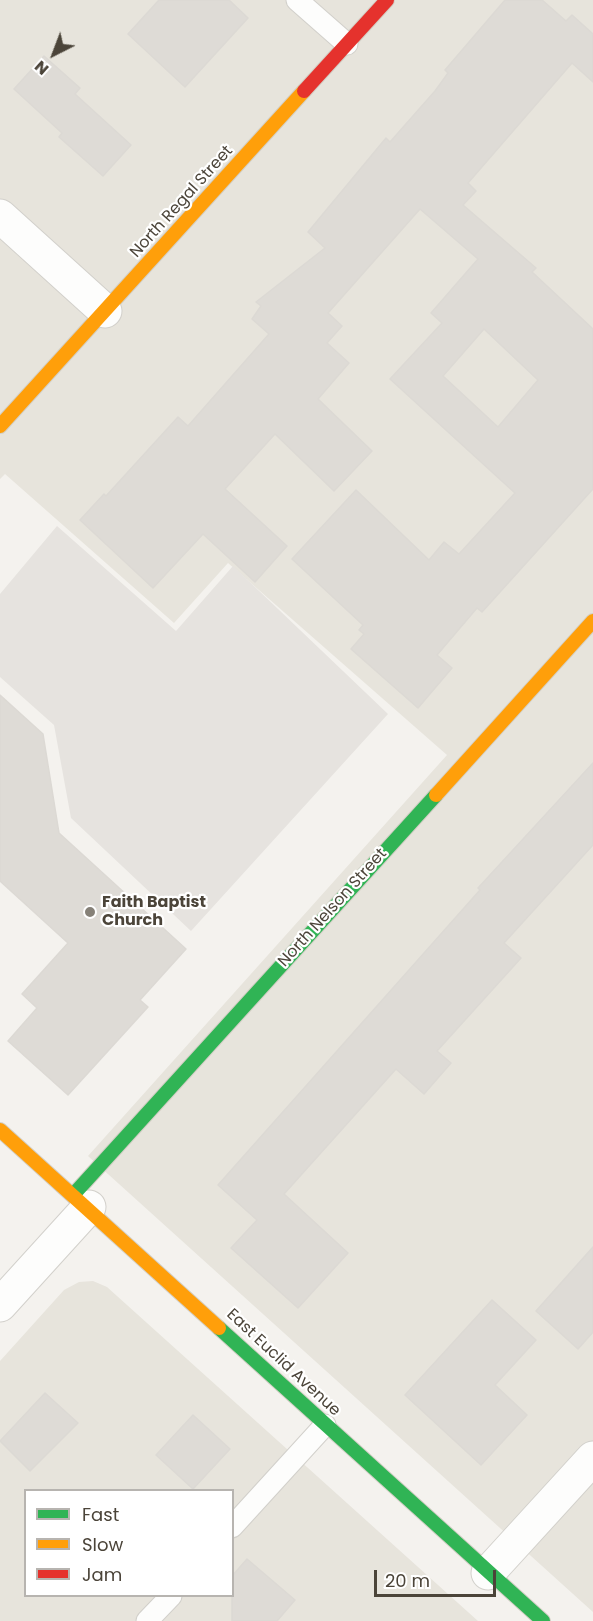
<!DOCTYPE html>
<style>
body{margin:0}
#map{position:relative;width:593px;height:1621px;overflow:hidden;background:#f4f2ee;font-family:Poppins,sans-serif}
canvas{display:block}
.legend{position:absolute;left:24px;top:1489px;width:210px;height:108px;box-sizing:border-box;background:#fff;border:2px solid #b7b4b0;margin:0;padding:8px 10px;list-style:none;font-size:18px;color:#4b4439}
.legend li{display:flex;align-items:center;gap:12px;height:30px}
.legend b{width:30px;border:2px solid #b7b4b0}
.north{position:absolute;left:24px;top:24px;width:60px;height:60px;-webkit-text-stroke:4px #fff;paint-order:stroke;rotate:222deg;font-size:16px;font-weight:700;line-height:24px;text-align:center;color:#4b4439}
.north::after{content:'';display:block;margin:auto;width:21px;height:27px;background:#4b4439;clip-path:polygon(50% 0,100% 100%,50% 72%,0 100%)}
.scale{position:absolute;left:374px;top:1570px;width:122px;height:27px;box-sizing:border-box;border:3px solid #4b4439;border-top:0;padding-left:8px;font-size:18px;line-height:21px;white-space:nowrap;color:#4b4439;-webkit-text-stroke:4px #fff;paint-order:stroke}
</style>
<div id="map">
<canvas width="593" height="1621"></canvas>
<ul class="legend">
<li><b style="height:8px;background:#30b455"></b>Fast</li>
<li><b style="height:8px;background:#ff9f0a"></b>Slow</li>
<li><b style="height:8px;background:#e5322d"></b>Jam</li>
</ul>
<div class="north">N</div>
<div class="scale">20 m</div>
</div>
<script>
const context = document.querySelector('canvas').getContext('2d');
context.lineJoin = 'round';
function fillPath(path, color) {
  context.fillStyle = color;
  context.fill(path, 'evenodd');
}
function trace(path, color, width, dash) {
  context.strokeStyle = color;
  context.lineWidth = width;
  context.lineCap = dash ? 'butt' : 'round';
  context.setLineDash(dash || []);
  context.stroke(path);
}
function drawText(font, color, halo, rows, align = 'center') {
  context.font = font + ' Poppins,sans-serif';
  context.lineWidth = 4.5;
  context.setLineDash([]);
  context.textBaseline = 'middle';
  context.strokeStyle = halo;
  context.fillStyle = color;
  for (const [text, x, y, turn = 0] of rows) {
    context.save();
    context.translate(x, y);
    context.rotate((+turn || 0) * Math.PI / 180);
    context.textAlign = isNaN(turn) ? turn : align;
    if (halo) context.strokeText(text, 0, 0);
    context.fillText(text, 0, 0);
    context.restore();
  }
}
fillPath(new Path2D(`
 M0,0H593V1612L88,1156L447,755L228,563L174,623L5,474L0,479Z
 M93,1281L107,1287L478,1621H0V1361L64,1290L79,1282ZM26,1490H232V1596H26Z`), '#e7e4dc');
fillPath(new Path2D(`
 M57,526L176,631L233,566L388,714L191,931L71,818L54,725L0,677V594Z`), '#e6e3df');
const building = new Path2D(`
 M159,0H229L248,18L185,87L128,34Z
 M505,0H542L566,21L572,15L593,34V82L572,63L468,183L476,191L463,205L536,268L532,272L593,329V489L482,612L477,608L437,655L452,668L418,708L351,649L364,634L359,630L363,625L292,559L356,490L429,560L444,542L459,554L515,493L390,379L442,323L431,313L478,259L420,209L328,313L342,326L327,343L349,363L318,399L372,451L334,491L275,434L225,489L287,546L255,582L203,534L153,588L80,520L104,494L106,496L178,417L188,426L269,334L252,319L261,306L256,302L325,248L308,232L386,138L390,142L435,91L448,73L445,70ZM484,329L538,380L498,427L443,376Z
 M44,56L80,88L75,94L131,145L103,176L59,137L62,133L14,89Z
 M0,695L43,734L59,833L186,949L140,1000L148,1007L68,1095L8,1041L37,1008L22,994L68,943L0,881Z
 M593,763V845L504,943L521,958L437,1051L451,1063L424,1094L396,1069L284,1194L348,1253L298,1308L231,1248L257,1220L218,1185L480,890L478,888Z
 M593,1247V1332L578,1349L536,1311Z
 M492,1300L536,1340L495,1385L527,1415L481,1465L405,1395Z
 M45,1393L78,1423L30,1471L0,1441Z
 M193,1415L230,1449L193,1489L156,1455Z
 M247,1559L295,1600L277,1621H232V1576Z`);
fillPath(building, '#dedbd6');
trace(building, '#dcd9d4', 1.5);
const lane = new Path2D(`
 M297,0L347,44
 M232,1527L325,1425
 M147,1621L171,1596`);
const street = new Path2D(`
 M0,216L105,311
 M0,1305L89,1207
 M488,1573L593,1458`);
const fast = new Path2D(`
 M74,1194L436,795
 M219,1328L543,1621`);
const slow = new Path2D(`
 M0,426L304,91
 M436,795L593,621
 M0,1130L219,1328`);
const jam = new Path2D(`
 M304,91L387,0`);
trace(lane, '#d2d0cb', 23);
trace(street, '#d2d0cb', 35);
trace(fast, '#d3cfc5', 16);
trace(slow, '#d3cfc5', 16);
trace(jam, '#d3cfc5', 16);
trace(lane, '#fdfdfc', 21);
trace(street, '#fdfdfc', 33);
trace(fast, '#30b455', 14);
trace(slow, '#ff9f0a', 14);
trace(jam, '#e5322d', 14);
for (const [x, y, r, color] of [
 [90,912,6,"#868178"]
]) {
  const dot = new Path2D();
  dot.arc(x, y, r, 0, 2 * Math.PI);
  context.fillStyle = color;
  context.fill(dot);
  trace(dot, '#fff', 2);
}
drawText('16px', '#4b4439', '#fff', [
 ["North Regal Street",182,202,-48],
 ["North Nelson Street",333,908,-48],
 ["East Euclid Avenue",283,1363,43]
]);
drawText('bold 16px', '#4b4439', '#fff', [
 ["Faith Baptist",102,903],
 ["Church",102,921]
], 'left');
</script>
